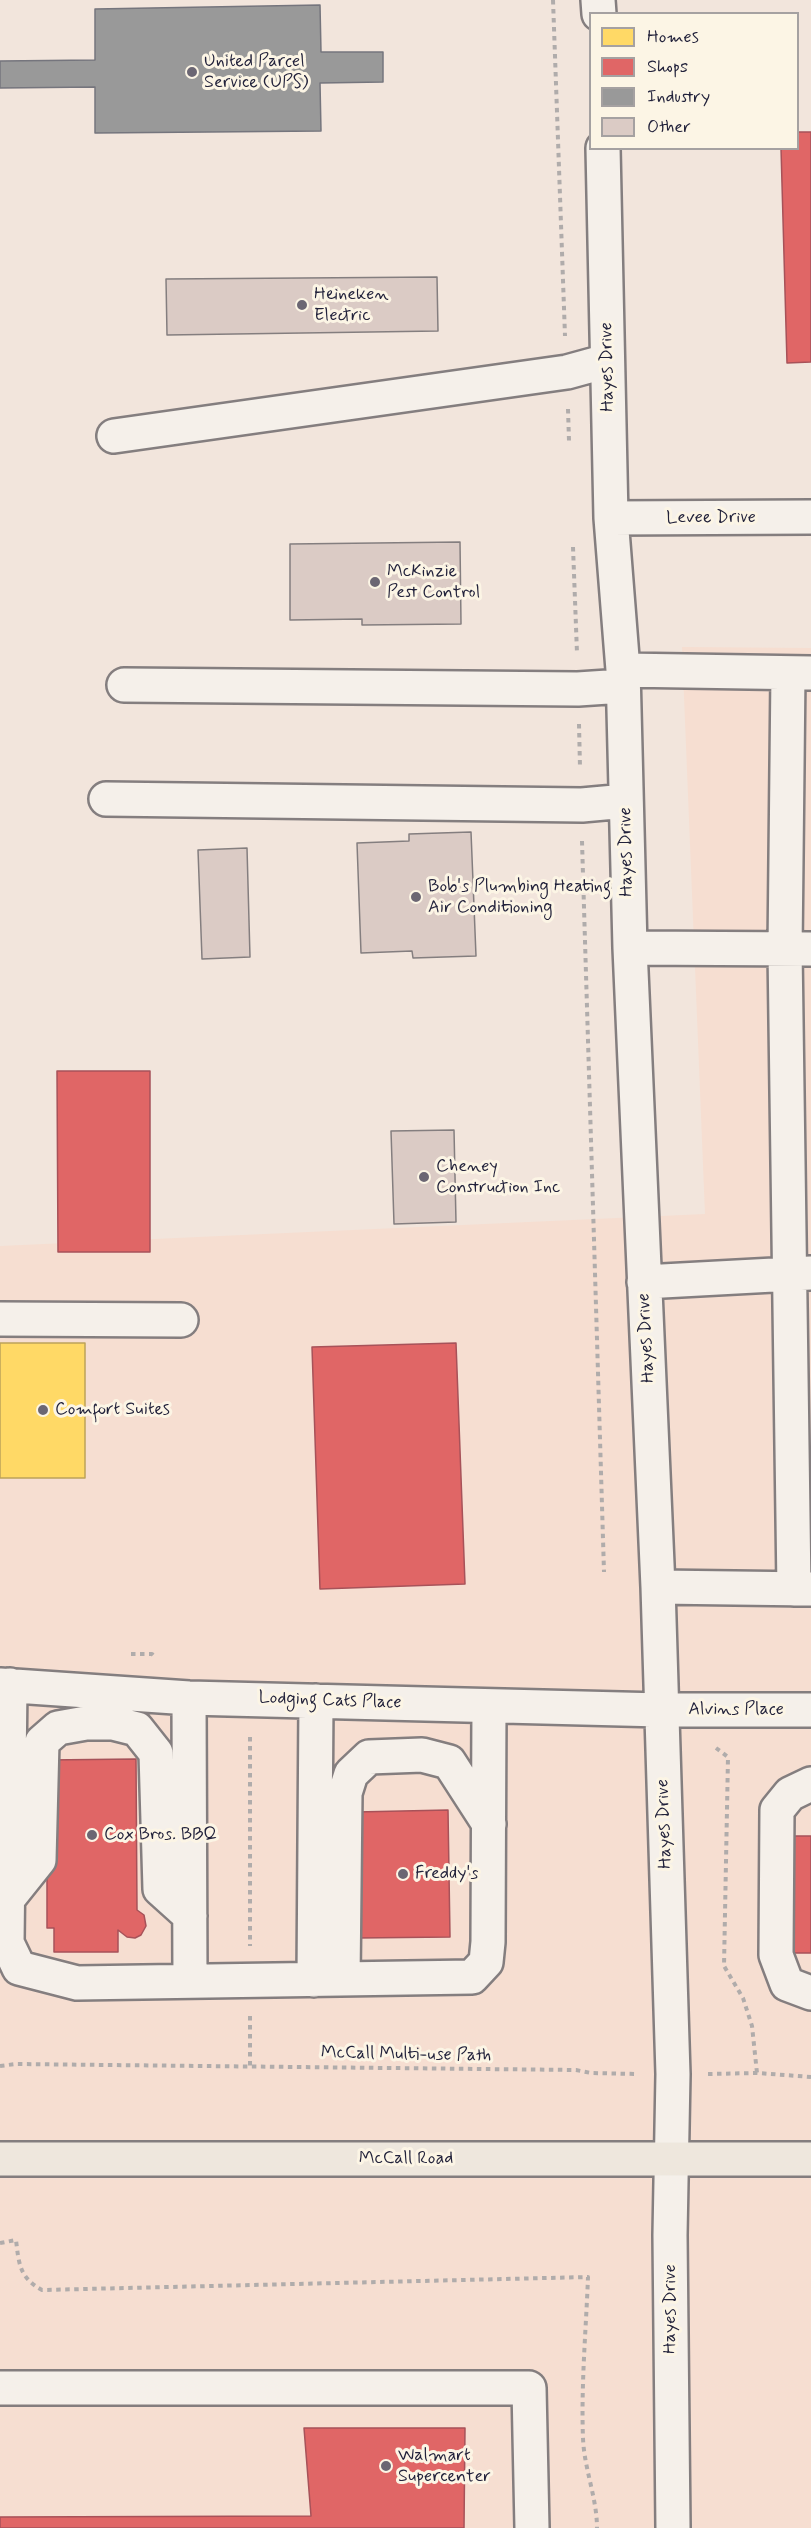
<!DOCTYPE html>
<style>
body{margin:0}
#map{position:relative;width:811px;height:2528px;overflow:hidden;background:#f2e5dc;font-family:Mynerve,sans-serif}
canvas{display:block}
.legend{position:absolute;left:589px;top:12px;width:210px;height:138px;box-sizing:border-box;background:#fcf5e5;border:2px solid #a5a1a1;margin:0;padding:8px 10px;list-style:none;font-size:18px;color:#22223b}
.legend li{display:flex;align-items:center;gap:12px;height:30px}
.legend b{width:30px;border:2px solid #a5a1a1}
</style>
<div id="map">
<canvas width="811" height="2528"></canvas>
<ul class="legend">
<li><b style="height:16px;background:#ffd966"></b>Homes</li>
<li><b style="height:16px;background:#e06666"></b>Shops</li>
<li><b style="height:16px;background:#999"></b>Industry</li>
<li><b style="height:16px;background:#dbcbc5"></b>Other</li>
</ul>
</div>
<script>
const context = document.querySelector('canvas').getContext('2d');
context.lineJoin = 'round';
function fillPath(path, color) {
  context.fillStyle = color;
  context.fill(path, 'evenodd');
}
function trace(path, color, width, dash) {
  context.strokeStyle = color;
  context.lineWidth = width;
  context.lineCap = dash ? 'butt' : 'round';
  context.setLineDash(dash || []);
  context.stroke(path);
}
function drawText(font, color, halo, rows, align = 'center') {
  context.font = font + ' Mynerve,sans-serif';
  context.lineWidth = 6;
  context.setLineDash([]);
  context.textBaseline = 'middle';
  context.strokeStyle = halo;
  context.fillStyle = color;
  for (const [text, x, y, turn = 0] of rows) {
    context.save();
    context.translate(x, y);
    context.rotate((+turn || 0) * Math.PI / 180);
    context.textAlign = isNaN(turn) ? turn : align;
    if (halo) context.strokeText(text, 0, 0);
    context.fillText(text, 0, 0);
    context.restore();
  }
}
fillPath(new Path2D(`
 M682,647L811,648V2528H0V1246L705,1214Z`), '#f6ded1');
const homes = new Path2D(`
 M0,1343H85V1478H0Z`);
fillPath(homes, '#ffd966');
trace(homes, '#bda259', 1.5);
const shops = new Path2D(`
 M798,132H811V362L787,363L781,148H798Z
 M57,1071H150V1252H58Z
 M456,1343L465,1584L320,1589L312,1347Z
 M136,1759L137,1910L144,1915L146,1926L141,1935L135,1938L127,1937L118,1930V1952H54V1928H47V1760Z
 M448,1810L450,1937L357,1938L356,1812Z
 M794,1836H811V1953H794Z
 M304,2428H465L464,2528H0V2517L311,2516Z`);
fillPath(shops, '#e06666');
trace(shops, '#a75259', 1.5);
const industry = new Path2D(`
 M320,5L321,52H383V82L320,83L321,131L95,133V87L0,88V61L95,60V9Z`);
fillPath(industry, '#999');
trace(industry, '#75757d', 1.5);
const building = new Path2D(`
 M437,277L438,331L167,335L166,279Z
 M460,542L461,624L362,625V619L290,620V544Z
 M471,832L476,956L413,958L412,951L361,953L357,843L409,841V834Z
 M247,848L250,957L202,959L198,850Z
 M454,1130L456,1222L394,1224L391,1131Z`);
fillPath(building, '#dbcbc5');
trace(building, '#847e7f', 1.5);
const minor = new Path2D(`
 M598,0L599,14
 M603,148L611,518L623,670L630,948L658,1587L673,2074L670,2235L673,2528
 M114,436L567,372L607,361
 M611,518L811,517
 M623,670L811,673
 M788,673L785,950L794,1589
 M124,685L578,689L623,686
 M106,799L582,805L626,801
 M630,948L811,949
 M644,1282L811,1273
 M0,1319L181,1320
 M658,1587L811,1589
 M0,1685L189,1698L661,1710H811
 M10,1685L7,1943L19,1968L77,1983L472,1977L486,1962L488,1942L489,1706
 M189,1698L190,1981
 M811,1784L790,1794L777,1810L776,1955L787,1984L811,1993
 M7,1900L39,1860L42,1742L58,1728L86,1723H113L137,1729L156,1753L160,1889L190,1916
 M343,1979L345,1793L351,1774L369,1757L422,1755L449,1762L489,1824
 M314,1980L316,1701
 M0,2388H529L532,2528`);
const major = new Path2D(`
 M0,2159H811`);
trace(minor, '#847e7f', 38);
trace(major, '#847e7f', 38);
trace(new Path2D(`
 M553,0L565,336
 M568,409L569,441
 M573,547L577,653
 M579,724L580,767
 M582,841L604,1572
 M131,1654H152L155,1657
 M250,1737V1946
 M716,1748L728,1757L724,1966L743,1998L752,2026L757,2073
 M250,2016V2066
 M0,2066L16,2064L576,2070L591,2073L638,2074
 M708,2074L757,2073L811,2077
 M0,2243L16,2240C19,2264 19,2277 42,2290L588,2277C586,2330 581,2385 583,2438C584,2468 597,2498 597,2528`), '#b0acab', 4, [4.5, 4.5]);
trace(minor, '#f5f0ea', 33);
trace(major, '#eee7dd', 33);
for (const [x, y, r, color] of [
 [192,72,6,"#6b6673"],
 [302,305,6,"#6b6673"],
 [375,582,6,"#6b6673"],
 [416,897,6,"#6b6673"],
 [424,1177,6,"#6b6673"],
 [43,1410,6,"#6b6673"],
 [92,1835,6,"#6b6673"],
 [403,1874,6,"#6b6673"],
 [386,2466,6,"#6b6673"]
]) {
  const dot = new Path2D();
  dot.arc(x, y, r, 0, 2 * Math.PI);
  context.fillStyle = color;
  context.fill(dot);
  trace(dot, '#fcf5e5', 2);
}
drawText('18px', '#22223b', '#fcf5e5', [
 ["United Parcel",204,62],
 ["Service (UPS)",204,83],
 ["Heineken",314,295],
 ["Electric",314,316],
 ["McKinzie",387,572],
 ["Pest Control",387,593],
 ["Bob's Plumbing Heating",428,887],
 ["Air Conditioning",428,908],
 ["Cheney",436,1167],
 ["Construction Inc",436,1188],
 ["Comfort Suites",55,1410],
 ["Cox Bros. BBQ",104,1835],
 ["Freddy's",415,1874],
 ["Walmart",398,2456],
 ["Supercenter",398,2477]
], 'left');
drawText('18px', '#22223b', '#fcf5e5', [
 ["Hayes Drive",608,367,-91],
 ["Levee Drive",711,518],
 ["Hayes Drive",627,852,-91],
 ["Hayes Drive",647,1338,-93],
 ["Lodging Cats Place",330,1701,2],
 ["Alvins Place",736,1710],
 ["Hayes Drive",665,1824,-92],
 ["McCall Multi-use Path",406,2055,1],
 ["McCall Road",406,2159],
 ["Hayes Drive",671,2309,-90]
]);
</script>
